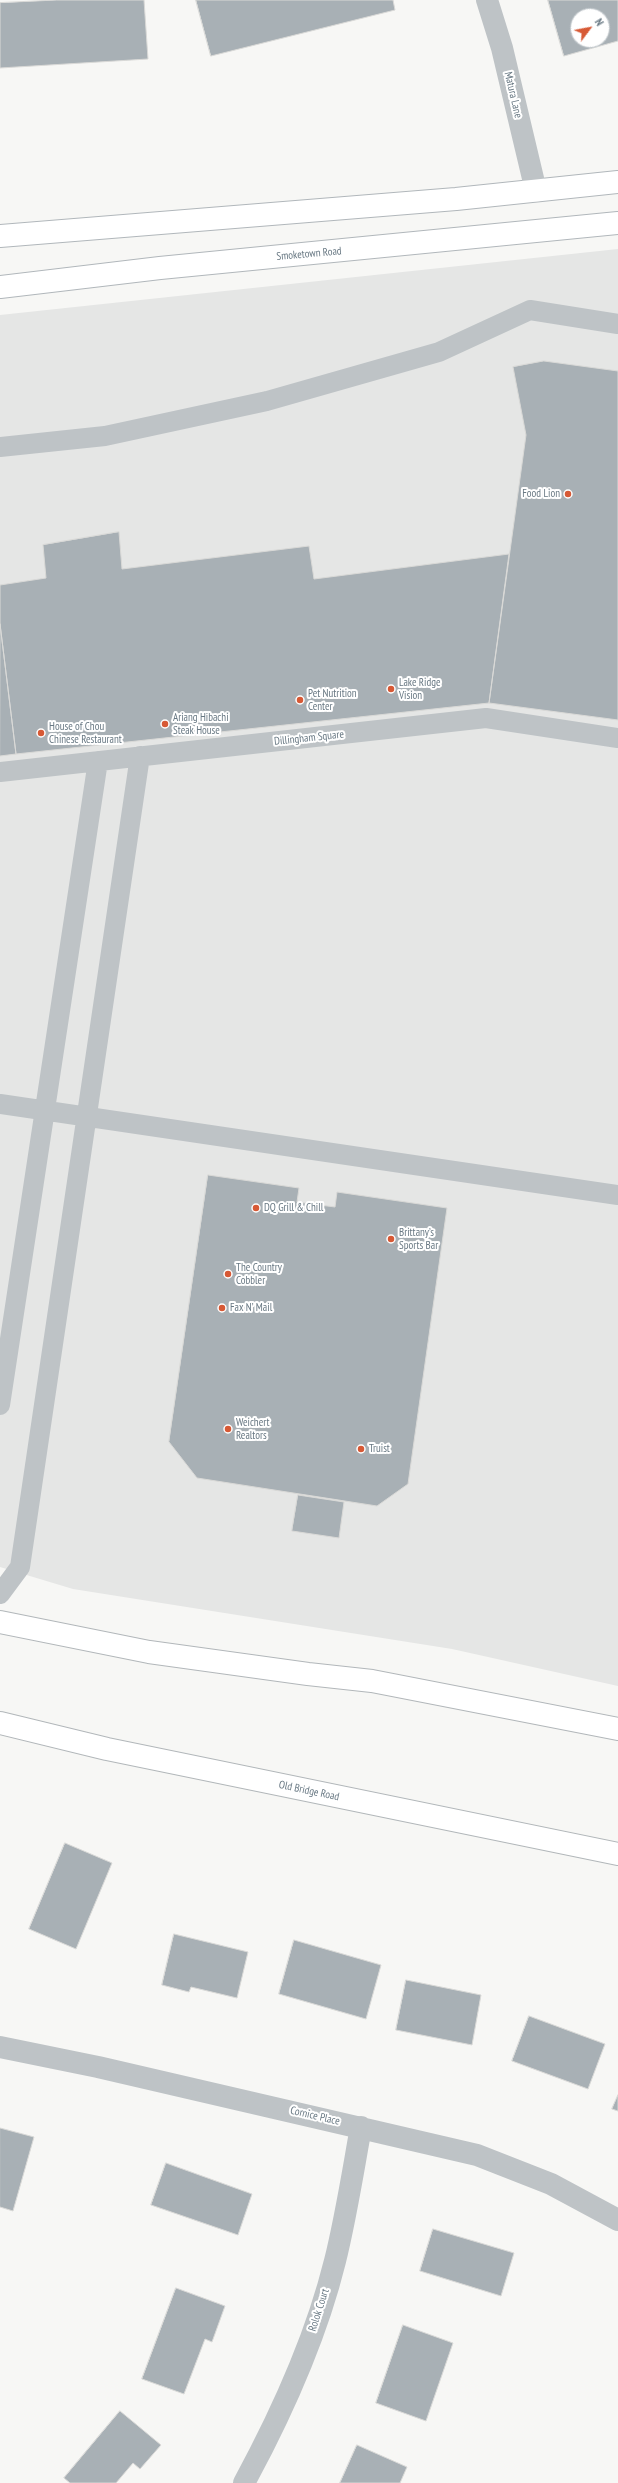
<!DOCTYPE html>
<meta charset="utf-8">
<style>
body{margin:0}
#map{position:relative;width:618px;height:2483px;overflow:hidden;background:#f7f7f5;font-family:"PT Sans Narrow",sans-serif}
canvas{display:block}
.north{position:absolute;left:570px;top:8px;width:40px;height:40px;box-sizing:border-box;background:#fff;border:1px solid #c3c9cd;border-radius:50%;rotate:58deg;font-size:11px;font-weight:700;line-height:16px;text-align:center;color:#687883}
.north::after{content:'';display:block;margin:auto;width:14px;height:18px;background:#d75935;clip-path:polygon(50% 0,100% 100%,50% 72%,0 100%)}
</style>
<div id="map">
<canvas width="618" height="2483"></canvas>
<div class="north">N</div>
</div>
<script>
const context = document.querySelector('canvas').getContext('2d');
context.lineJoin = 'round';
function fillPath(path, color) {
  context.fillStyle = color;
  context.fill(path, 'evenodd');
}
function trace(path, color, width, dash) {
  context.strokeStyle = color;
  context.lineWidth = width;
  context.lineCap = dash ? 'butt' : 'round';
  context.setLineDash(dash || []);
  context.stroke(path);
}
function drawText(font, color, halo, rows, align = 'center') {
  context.font = font + ' "PT Sans Narrow",sans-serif';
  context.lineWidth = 4;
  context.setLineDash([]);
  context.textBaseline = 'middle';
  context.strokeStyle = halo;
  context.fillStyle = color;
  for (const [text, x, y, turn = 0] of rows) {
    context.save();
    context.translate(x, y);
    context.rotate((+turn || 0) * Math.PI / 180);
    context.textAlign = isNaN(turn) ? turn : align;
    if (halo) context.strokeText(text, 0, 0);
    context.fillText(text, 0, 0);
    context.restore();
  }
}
fillPath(new Path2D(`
 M618,249V1686L452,1649L73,1589L0,1567V315Z`), '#e5e6e5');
const building = new Path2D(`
 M57,0H144L148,59L0,68V3Z
 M196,0H393L395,10L211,56Z
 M548,0H618V41L564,56ZM578,16H602V40H578Z
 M544,361L618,371V720L489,703L526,435L513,367Z
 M119,532L122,569L309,546L314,579L509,554L489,703L16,754L0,624V585L46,578L43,545Z
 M0,624L16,754L0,756Z
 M208,1175L299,1188L297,1202L335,1207L337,1192L447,1208L408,1484L377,1506L197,1478L169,1442Z
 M298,1495L344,1502L339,1538L292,1531Z
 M65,1843L112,1863L76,1949L29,1929Z
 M174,1934L248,1952L237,1998L191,1987L189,1992L162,1985Z
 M294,1940L381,1965L366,2019L279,1994Z
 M406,1980L481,1995L472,2045L396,2030Z
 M529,2016L605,2044L588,2089L512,2061Z
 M618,2095V2111L612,2109Z
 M0,2128L34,2137L13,2211L0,2207Z
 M166,2163L252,2194L238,2235L151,2205Z
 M433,2229L514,2253L501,2296L420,2271Z
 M176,2288L225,2306L212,2342L205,2339L184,2394L142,2379Z
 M403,2325L453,2343L426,2421L376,2403Z
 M120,2411L161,2445L140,2469L133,2463L116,2483H70L64,2478Z
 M357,2445L407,2467L400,2483H340Z`);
fillPath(building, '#a8b0b5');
trace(building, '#d9d9d7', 1);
const secondary = new Path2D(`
 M0,236L456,199L618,182
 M0,287L160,268L618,223`);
const primary = new Path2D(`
 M0,1622L149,1652L308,1674L372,1681L618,1729
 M0,1723L107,1749L618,1854`);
trace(secondary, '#b1b7bb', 24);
trace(primary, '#b2b7ba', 24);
trace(new Path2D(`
 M0,447L105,436L267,401L439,352L530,310L618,324
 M0,772L486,718L618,738
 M0,1104L618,1195
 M0,1405L98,761
 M0,1594L20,1567L140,756`), '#bec3c6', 20);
trace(new Path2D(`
 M487,0L502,48L536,191
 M0,2047L98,2067L477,2155L551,2184L618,2220
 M244,2483C282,2413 316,2338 335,2261C346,2217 353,2171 361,2127`), '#bec3c6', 22);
trace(secondary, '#fff', 22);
trace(primary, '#fff', 22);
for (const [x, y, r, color] of [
 [568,494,4,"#d75935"],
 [391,689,4,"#d75935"],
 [300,700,4,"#d75935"],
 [165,724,4,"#d75935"],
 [41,733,4,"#d75935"],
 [256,1208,4,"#d75935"],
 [391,1239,4,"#d75935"],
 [228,1274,4,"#d75935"],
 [222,1308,4,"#d75935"],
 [228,1429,4,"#d75935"],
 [361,1449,4,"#d75935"]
]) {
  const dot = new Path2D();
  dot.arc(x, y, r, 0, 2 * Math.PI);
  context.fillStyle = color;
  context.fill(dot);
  trace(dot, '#fff', 1.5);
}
drawText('11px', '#687883', '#fff', [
 ["Matura Lane",513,95,77],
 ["Smoketown Road",309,254,-5],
 ["Dillingham Square",309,738,-6],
 ["Old Bridge Road",309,1791,12],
 ["Cornice Place",315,2116,13],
 ["Rolok Court",319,2310,-72]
]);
drawText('11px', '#687883', '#fff', [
 ["Food Lion",560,494,"right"],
 ["Lake Ridge",399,683],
 ["Vision",399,696],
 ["Pet Nutrition",308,694],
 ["Center",308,707],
 ["Ariang Hibachi",173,718],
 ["Steak House",173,731],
 ["House of Chou",49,727],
 ["Chinese Restaurant",49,740],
 ["DQ Grill & Chill",264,1208],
 ["Brittany’s",399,1233],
 ["Sports Bar",399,1246],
 ["The Country",236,1268],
 ["Cobbler",236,1281],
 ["Fax N’ Mail",230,1308],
 ["Weichert",236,1423],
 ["Realtors",236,1436],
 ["Truist",369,1449]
], 'left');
</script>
